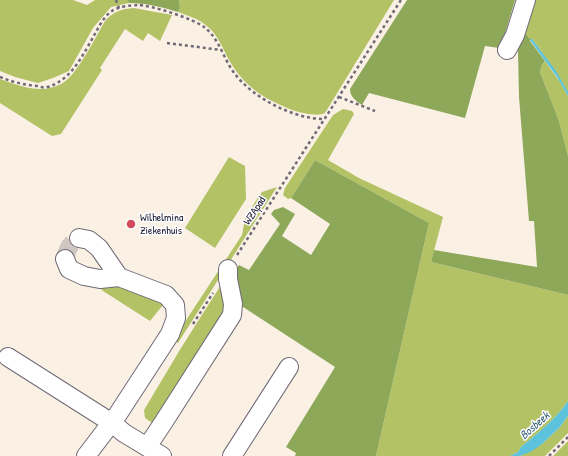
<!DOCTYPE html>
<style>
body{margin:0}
canvas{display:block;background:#fbf0e4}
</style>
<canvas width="568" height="456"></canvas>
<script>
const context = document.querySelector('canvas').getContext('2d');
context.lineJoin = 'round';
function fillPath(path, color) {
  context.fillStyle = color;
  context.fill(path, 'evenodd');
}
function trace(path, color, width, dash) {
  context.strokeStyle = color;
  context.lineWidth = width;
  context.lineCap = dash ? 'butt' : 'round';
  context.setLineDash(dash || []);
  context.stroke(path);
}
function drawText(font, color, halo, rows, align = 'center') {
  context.font = font + ' "Patrick Hand",sans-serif';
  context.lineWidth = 3;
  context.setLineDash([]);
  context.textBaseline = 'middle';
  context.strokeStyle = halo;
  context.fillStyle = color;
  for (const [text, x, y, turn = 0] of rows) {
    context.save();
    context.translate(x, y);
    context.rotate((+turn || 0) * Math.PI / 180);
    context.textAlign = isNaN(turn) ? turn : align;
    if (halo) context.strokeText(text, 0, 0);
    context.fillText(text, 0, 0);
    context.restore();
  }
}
fillPath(new Path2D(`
 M0,0H73L87,5L95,0H127L129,3L111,7L93,28L69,71L53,78L38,83L15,77L0,71Z
 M179,0H394L325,113C318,117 303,113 295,111C266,100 245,88 229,60C223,49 218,35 208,27C199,19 189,16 178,12L180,8Z
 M532,0H568V92C557,73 545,56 532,39H530L523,30Z
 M134,8L172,15L160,41L148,33L143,41L125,29L100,68L102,70L61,134L52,136L0,103V79C14,84 30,90 45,89C51,88 58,86 63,83C78,73 95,38 105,21C114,11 121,9 134,8Z
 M545,61L560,82L568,96V156L559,121L540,72L542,65Z
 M343,109L352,111L354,114L328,160L359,178L443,217L431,262L568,295V401C556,419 538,433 521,447L518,452L510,456H376L429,223L315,160L291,198L288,199L283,195L285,188L333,115Z
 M229,157L245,166L246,199L215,248L185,228Z
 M277,187L178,343L173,340L242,235L245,219L255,202L262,192Z
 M104,284L153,294L163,305L150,321L103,291L101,289L100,285Z
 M221,285L229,312L155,423L151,422L145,418L144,410L181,348Z
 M568,416V433L545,456H520L542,444L559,428Z
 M568,441V456H553Z`), '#b3c265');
fillPath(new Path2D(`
 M127,0H179L180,8L178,12C162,7 146,3 129,3Z
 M407,0H515L502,43L499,48L485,46L465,118L369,93L362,105C356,101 350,97 350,89Z
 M523,30L530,39V41L545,61L542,65L540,72L559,121L568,156V295L431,262L434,250L537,267L534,221H529L519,97L518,51Z
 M315,160L429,223L376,456H295L296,453L286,447L335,367L237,303L234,272L239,265L249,270L280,224L271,214L274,210L283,207L295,214L282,236L311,255L330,224L291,198Z`), '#8ea85a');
fillPath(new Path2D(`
 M530,39H532L556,71L568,92V96L557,77L530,40Z
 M568,401V416L559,428L542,444L532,451L520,456H510L518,452L521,447C538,433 556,419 568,401Z`), '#5dc2db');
trace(new Path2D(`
 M65,259C67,248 70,244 79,238`), '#d0c7c2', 18, [18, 9]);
const minor = new Path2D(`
 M507,50L515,35L526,0
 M79,238L89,240L99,248L119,277L166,295L175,305L176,318L170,334L118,414L86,456
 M65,259L69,269L84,276L100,279L119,277
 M8,357L112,423L124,433L162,456
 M147,447L163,423L232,315L233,304L228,279V269
 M232,456L289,367`);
trace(minor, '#6e6a76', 20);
trace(new Path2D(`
 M116,0L119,8
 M167,43L221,50
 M0,77C12,82 25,85 38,86C41,87 44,88 47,87C49,87 51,86 53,85C74,76 85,51 96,32C100,25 104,16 112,11C117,7 131,5 138,5C151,5 194,19 204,27C220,39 223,59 235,74C253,98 294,119 324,119
 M339,97L375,111
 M237,255L401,0
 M193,324L213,293
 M549,456L568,437`), '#6e6a76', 2.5, [3, 3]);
trace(minor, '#fff', 18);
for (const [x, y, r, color] of [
 [131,224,5,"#d1495b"]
]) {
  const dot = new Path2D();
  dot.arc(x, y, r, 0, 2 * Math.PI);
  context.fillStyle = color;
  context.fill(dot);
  trace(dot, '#fff', 1.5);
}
drawText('11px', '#22223b', '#fff', [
 ["WZApad",255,211,-57]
]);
drawText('11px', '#22223b', '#fff', [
 ["Wilhelmina",140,218],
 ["Ziekenhuis",140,231]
], 'left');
drawText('italic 12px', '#3a627b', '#fff', [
 ["Bosbeek",535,426,-42]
]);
</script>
